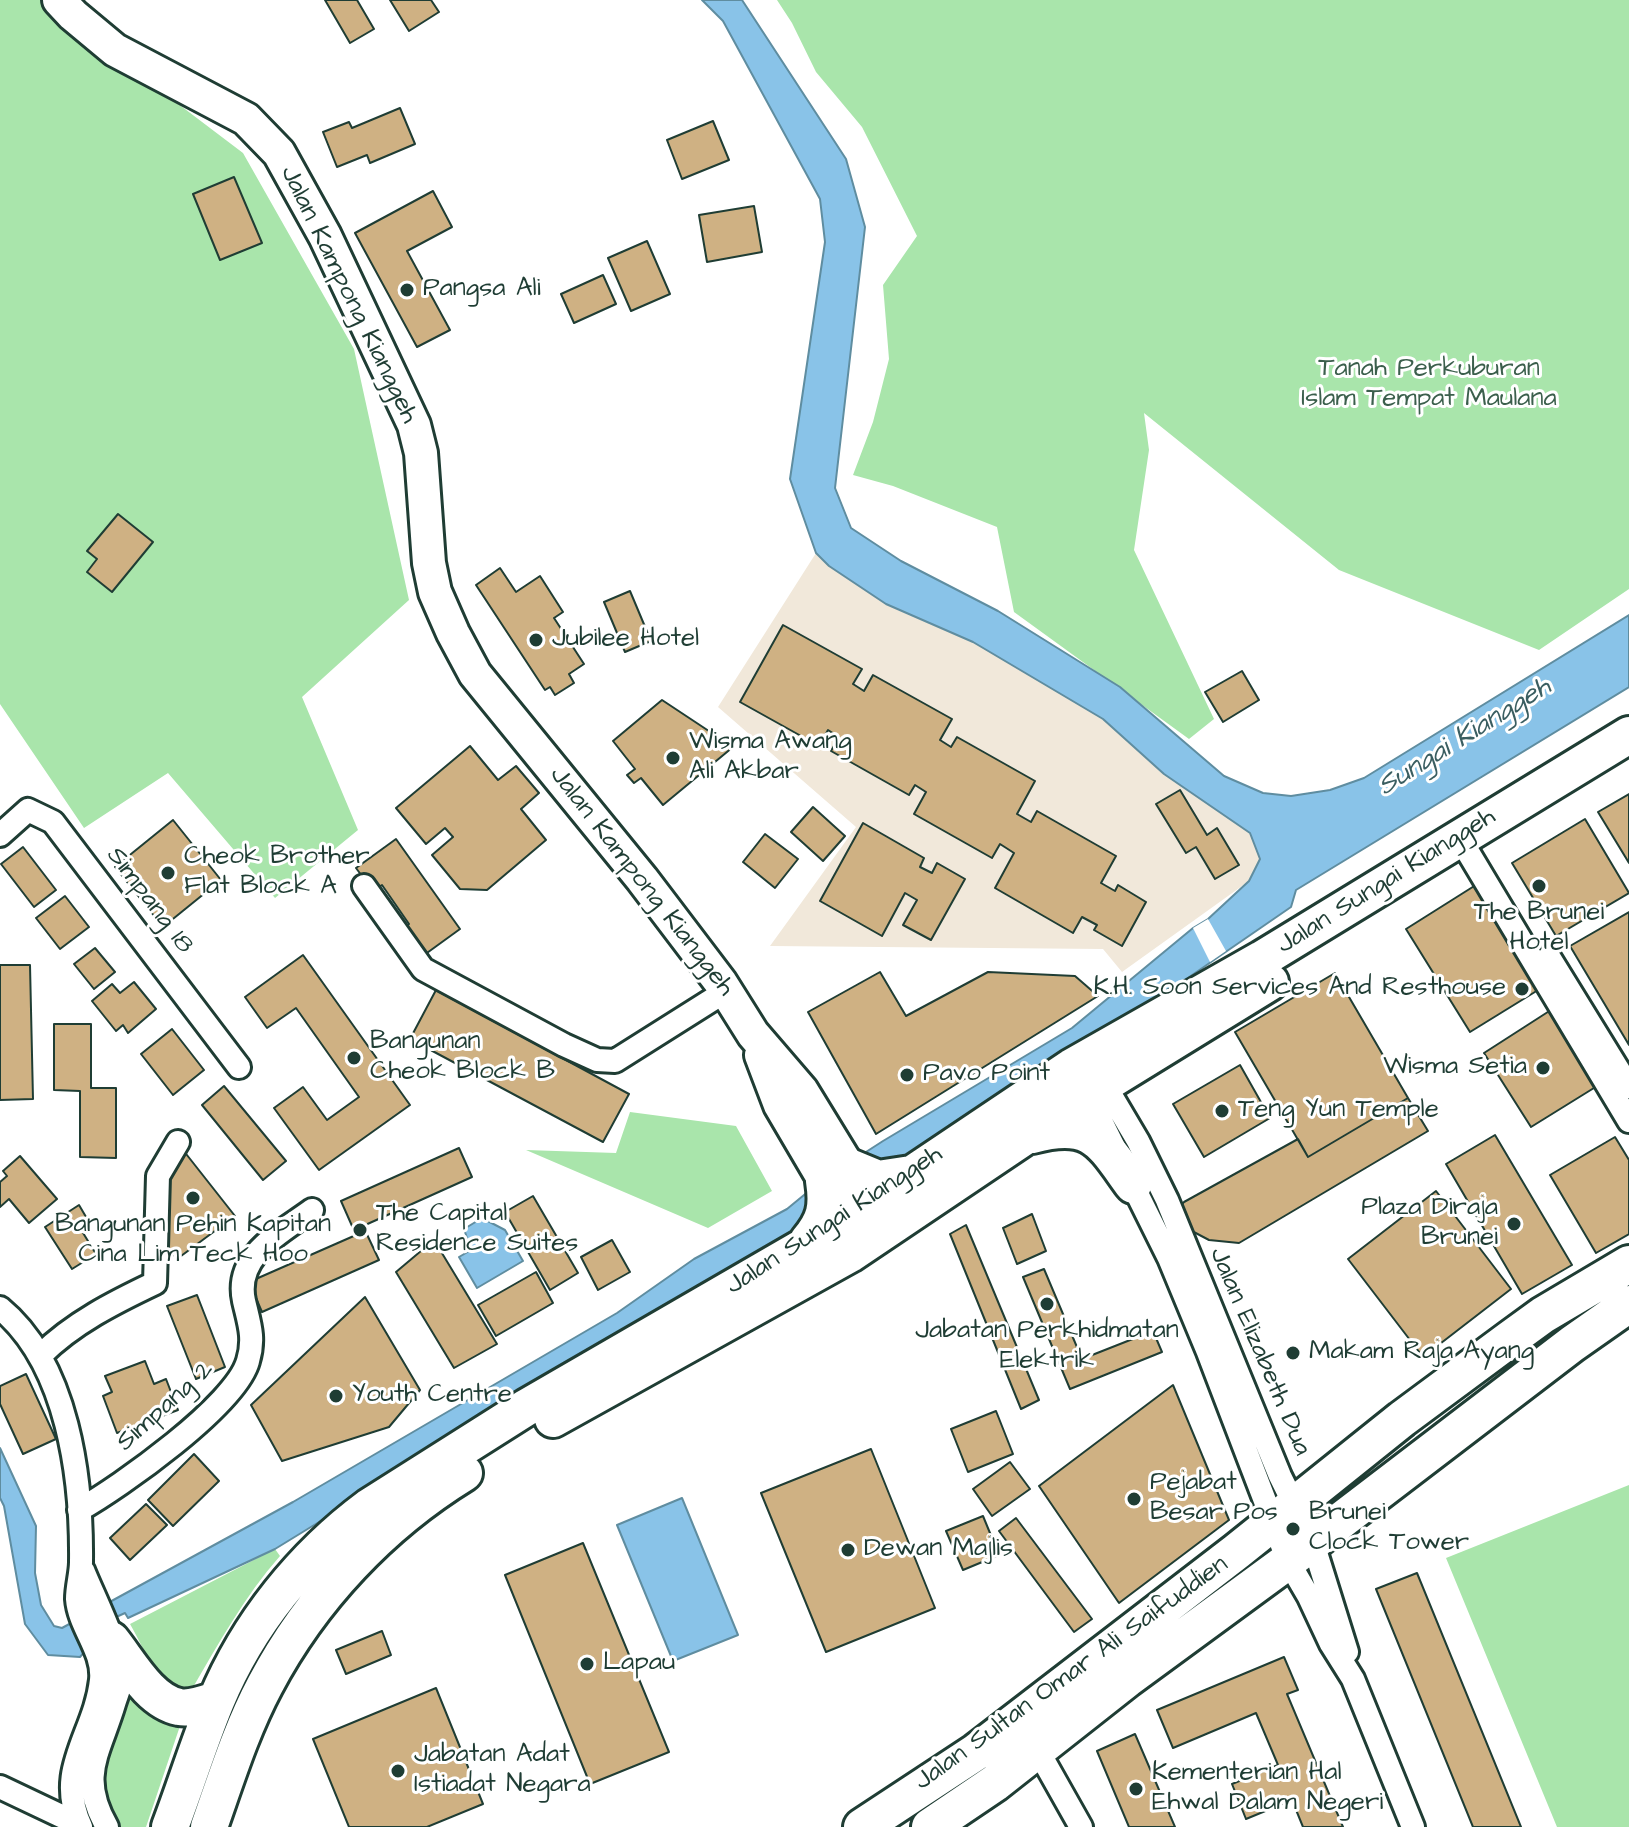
<!DOCTYPE html>
<style>
body{margin:0}
canvas{display:block;background:#fff}
</style>
<canvas width="1629" height="1827"></canvas>
<script>
const context = document.querySelector('canvas').getContext('2d');
context.lineJoin = 'round';
function fillPath(path, color) {
  context.fillStyle = color;
  context.fill(path, 'evenodd');
}
function trace(path, color, width, dash) {
  context.strokeStyle = color;
  context.lineWidth = width;
  context.lineCap = dash ? 'butt' : 'round';
  context.setLineDash(dash || []);
  context.stroke(path);
}
function drawText(font, color, halo, rows, align = 'center') {
  context.font = font + ' "Architects Daughter",sans-serif';
  context.lineWidth = 6;
  context.setLineDash([]);
  context.textBaseline = 'middle';
  context.strokeStyle = halo;
  context.fillStyle = color;
  for (const [text, x, y, turn = 0] of rows) {
    context.save();
    context.translate(x, y);
    context.rotate((+turn || 0) * Math.PI / 180);
    context.textAlign = isNaN(turn) ? turn : align;
    if (halo) context.strokeText(text, 0, 0);
    context.fillText(text, 0, 0);
    context.restore();
  }
}
fillPath(new Path2D(`
 M816,553L829,566L886,604L973,642L1103,719L1164,774L1250,833L1260,859L1249,881L1122,972L1103,949L770,946L856,827L718,707Z`), '#f1e8da');
fillPath(new Path2D(`
 M0,0H41L243,153L354,349L409,600L302,697L358,830L275,898L168,773L84,828L0,704Z
 M777,0H1629V589L1539,650L1339,570L1144,413L1149,450L1134,550L1214,719L1189,739L1014,612L997,527L893,486L853,475L873,422L889,359L883,285L917,236L862,127L816,72L792,23Z
 M630,1112L736,1126L772,1191L708,1228L526,1150L616,1153Z
 M1629,1485V1827H1557L1446,1558Z
 M275,1549L280,1556C244,1597 219,1643 192,1689C155,1687 147,1653 130,1624Z
 M129,1672L183,1717L146,1827H116L97,1787Z`), '#a9e5ab');
const water = new Path2D(`
 M702,0H742L846,159L865,227L835,488L851,528L901,561L998,611L1120,687L1224,776L1263,793L1291,796L1330,790L1364,778L1629,615V687L1296,890L1291,907L1150,1004L766,1248L275,1549L128,1618L125,1613L114,1618L80,1657L48,1655L25,1624L4,1506L0,1498V1448L36,1526L35,1573L41,1605L54,1626L62,1628L293,1502L617,1313L694,1259L787,1209L821,1181L883,1141L1072,1028L1193,928L1208,919L1249,881L1260,859L1250,833L1164,774L1103,719L973,642L886,604L829,566L816,553L790,479L825,242L820,199L723,21Z
 M482,1218L505,1230L523,1261L477,1288L459,1257L471,1250L464,1229Z
 M682,1498L738,1635L673,1661L617,1525Z`);
fillPath(water, '#89c3e8');
trace(water, '#5f8da0', 2);
fillPath(new Path2D(`
 M1208,919L1226,951L1210,962L1193,928Z`), '#fff');
const building = new Path2D(`
 M325,0H357L374,29L350,43Z
 M390,0H431L439,12L409,31Z
 M400,108L415,144L370,163L367,155L337,167L323,132L349,122L352,128Z
 M713,121L729,160L682,179L667,140Z
 M234,177L262,243L220,260L193,194Z
 M433,191L452,227L407,251L450,330L417,347L355,233Z
 M754,206L762,252L707,262L699,215Z
 M647,241L670,294L631,311L608,258Z
 M603,275L616,304L574,323L561,294Z
 M118,514L153,542L112,592L87,572L97,559L87,551Z
 M500,568L516,592L540,576L563,612L554,618L584,664L569,674L574,683L555,695L550,687L545,690L476,585Z
 M630,591L651,641L625,652L604,602Z
 M783,625L862,669L853,684L864,691L873,675L952,719L940,740L951,747L957,737L1035,781L1017,814L1031,822L1037,811L1116,856L1101,883L1115,891L1118,885L1146,902L1122,946L1094,930L1097,925L1082,917L1073,933L995,888L1014,853L1000,844L992,858L914,814L926,792L915,785L909,795L831,751L839,737L828,730L819,746L740,702Z
 M1242,671L1259,700L1223,722L1205,692Z
 M662,700L733,747L663,805L641,778L634,783L627,775L635,769L613,741Z
 M470,746L498,780L516,766L539,793L521,809L546,840L487,890L460,889L432,855L453,837L445,828L426,844L396,808Z
 M1180,790L1207,835L1217,828L1239,865L1215,879L1196,847L1186,853L1156,804Z
 M1629,794V863L1598,812Z
 M813,807L845,836L823,861L791,832Z
 M1585,819L1629,893L1556,936L1512,863Z
 M173,820L221,880L163,927L115,867Z
 M863,823L924,858L920,867L932,873L937,863L965,879L931,940L903,925L917,900L905,893L882,936L820,901Z
 M765,834L798,859L775,888L743,862Z
 M396,839L460,929L420,958L400,930L409,924L382,885L373,891L356,868Z
 M23,847L56,890L34,907L1,864Z
 M1479,883L1543,987L1470,1032L1406,929Z
 M65,896L89,927L60,949L36,918Z
 M1629,912V1045L1570,946Z
 M95,948L115,972L94,989L74,964Z
 M303,955L410,1105L319,1170L274,1108L303,1087L327,1120L359,1097L296,1008L267,1028L245,997Z
 M0,965H30L33,1099L0,1100Z
 M880,972L906,1016L988,972L1075,976L1098,996L876,1134L808,1012Z
 M1335,973L1408,1098L1308,1157L1235,1032Z
 M134,982L156,1009L128,1033L123,1025L116,1031L92,1001L112,984L120,993Z
 M436,990L629,1094L603,1142L410,1039Z
 M1554,1008L1602,1083L1531,1127L1484,1053Z
 M54,1024H91V1088H116V1158L80,1157V1091L54,1090Z
 M172,1029L204,1070L173,1095L141,1054Z
 M1240,1065L1270,1118L1204,1157L1173,1104Z
 M224,1086L286,1161L263,1180L202,1105Z
 M1408,1098L1428,1131L1239,1243L1209,1240L1190,1230L1177,1211L1184,1202L1298,1139L1308,1157Z
 M1495,1135L1572,1265L1522,1294L1446,1164Z
 M1615,1137L1629,1160V1234L1596,1253L1550,1175Z
 M459,1148L472,1177L363,1226L379,1260L262,1312L249,1282L356,1235L341,1201Z
 M183,1150L235,1216L177,1259L166,1245V1179Z
 M20,1156L57,1199L29,1223L9,1199L0,1207V1182L7,1176L3,1171Z
 M1436,1191L1511,1289L1423,1357L1348,1259Z
 M533,1196L578,1273L550,1290L505,1212Z
 M79,1205L89,1222L80,1228L96,1254L72,1269L45,1227Z
 M1032,1214L1046,1251L1017,1264L1003,1228Z
 M966,1225L1039,1400L1021,1409L950,1234Z
 M434,1240L497,1344L454,1368L396,1272Z
 M612,1240L630,1272L598,1290L581,1257Z
 M1044,1269L1082,1359L1153,1331L1162,1352L1070,1389L1023,1277Z
 M536,1272L553,1303L496,1336L478,1305Z
 M197,1295L225,1367L196,1379L167,1306Z
 M365,1297L420,1390L389,1427L282,1461L251,1405Z
 M145,1361L154,1384L166,1379L178,1410L117,1433L103,1396L112,1392L105,1376Z
 M26,1374L56,1439L23,1454L0,1404V1386Z
 M1173,1385L1229,1520L1119,1603L1039,1486Z
 M996,1411L1013,1454L968,1472L951,1429Z
 M871,1449L935,1608L826,1652L761,1493Z
 M194,1454L219,1481L173,1526L148,1500Z
 M1010,1462L1030,1489L992,1516L973,1489Z
 M146,1504L167,1525L130,1560L110,1538Z
 M983,1516L999,1555L963,1570L946,1531Z
 M1016,1518L1092,1619L1074,1632L999,1531Z
 M583,1543L669,1752L590,1784L505,1575Z
 M1417,1573L1521,1827H1473L1376,1589Z
 M382,1631L391,1655L346,1674L336,1650Z
 M1284,1657L1298,1690L1287,1694L1343,1827H1303L1292,1800L1246,1819L1232,1784L1278,1765L1256,1713L1173,1748L1157,1710Z
 M436,1688L483,1804L427,1827H349L313,1739Z
 M1135,1734L1175,1827H1129L1097,1751Z`);
fillPath(building, '#cfb183');
trace(building, '#1f3d34', 2);
const street = new Path2D(`
 M0,835L28,810L53,822L239,1067
 M1459,837L1629,1121
 M364,886L423,969L564,1045L597,1060L615,1061L726,991
 M1549,957L1629,1087
 M1099,1075L1138,1141L1167,1200L1280,1476L1313,1543L1347,1652
 M1083,1085L1169,1258L1208,1352L1288,1561L1309,1597L1331,1644L1353,1679L1413,1827
 M0,1308C68,1364 82,1478 81,1562C81,1574 77,1586 77,1599C79,1627 104,1651 101,1680C95,1735 54,1769 81,1827
 M41,1355C73,1323 115,1302 155,1283L158,1176L178,1142
 M79,1510C120,1487 236,1405 248,1361C255,1338 249,1323 244,1301C234,1255 281,1233 312,1210
 M83,1570C94,1598 123,1653 121,1681C120,1688 116,1697 114,1704C99,1754 78,1776 107,1827
 M1032,1740L1081,1827
 M0,1787L80,1825`);
const secondary = new Path2D(`
 M59,0L73,15L115,50L246,119L279,153L325,236L414,425L421,453L429,563L435,592L453,633L475,674L642,879L721,983L753,1034L802,1091L862,1189
 M761,1055L780,1105L837,1202`);
const primary = new Path2D(`
 M1032,1135C1092,1119 1101,1141 1133,1185
 M849,1167L878,1179L911,1174
 M808,1241C825,1221 828,1207 824,1181
 M553,1419L850,1254L1088,1094L1270,982
 M111,1640C129,1662 149,1701 179,1707C191,1709 204,1704 216,1700
 M170,1827C186,1785 199,1742 216,1701C248,1624 303,1556 369,1507L527,1407L805,1246L1072,1067L1262,959L1629,735
 M209,1827C226,1779 241,1730 265,1685C311,1598 381,1524 464,1473
 M862,1827L976,1752L1236,1552L1402,1419L1510,1339L1543,1315L1629,1264
 M930,1827L995,1783L1127,1679L1288,1561L1572,1344L1629,1304`);
trace(street, '#1f3d34', 28);
trace(secondary, '#1f3d34', 38);
trace(primary, '#1f3d34', 42);
trace(street, '#fff', 22);
trace(secondary, '#fff', 32);
trace(primary, '#fff', 36);
for (const [x, y, r, color] of [
 [407,290,8,"#1f3d34"],
 [536,640,8,"#1f3d34"],
 [673,758,8,"#1f3d34"],
 [168,873,8,"#1f3d34"],
 [1539,886,8,"#1f3d34"],
 [1522,989,8,"#1f3d34"],
 [354,1058,8,"#1f3d34"],
 [1543,1068,8,"#1f3d34"],
 [907,1075,8,"#1f3d34"],
 [1222,1111,8,"#1f3d34"],
 [193,1198,8,"#1f3d34"],
 [1514,1224,8,"#1f3d34"],
 [360,1230,8,"#1f3d34"],
 [1047,1304,8,"#1f3d34"],
 [1293,1353,8,"#1f3d34"],
 [336,1396,8,"#1f3d34"],
 [1134,1499,8,"#1f3d34"],
 [1293,1529,8,"#1f3d34"],
 [848,1550,8,"#1f3d34"],
 [587,1664,8,"#1f3d34"],
 [398,1771,8,"#1f3d34"],
 [1136,1789,8,"#1f3d34"]
]) {
  const dot = new Path2D();
  dot.arc(x, y, r, 0, 2 * Math.PI);
  context.fillStyle = color;
  context.fill(dot);
  trace(dot, '#fff', 3);
}
drawText('26px', '#1f3d34', '#fff', [
 ["Pangsa Ali",423,290],
 ["Jubilee Hotel",552,640],
 ["Wisma Awang",689,743],
 ["Ali Akbar",689,773],
 ["Cheok Brother",184,858],
 ["Flat Block A",184,888],
 ["The Brunei",1539,914,"center"],
 ["Hotel",1539,944,"center"],
 ["K.H. Soon Services And Resthouse",1506,989,"right"],
 ["Bangunan",370,1043],
 ["Cheok Block B",370,1073],
 ["Wisma Setia",1527,1068,"right"],
 ["Pavo Point",923,1075],
 ["Teng Yun Temple",1238,1111],
 ["Plaza Diraja",1498,1209,"right"],
 ["Brunei",1498,1239,"right"],
 ["The Capital",376,1215],
 ["Residence Suites",376,1245],
 ["Bangunan Pehin Kapitan",193,1226,"center"],
 ["Cina Lim Teck Hoo",193,1256,"center"],
 ["Jabatan Perkhidmatan",1047,1332,"center"],
 ["Elektrik",1047,1362,"center"],
 ["Makam Raja Ayang",1309,1353],
 ["Youth Centre",352,1396],
 ["Pejabat",1150,1484],
 ["Besar Pos",1150,1514],
 ["Brunei",1309,1514],
 ["Clock Tower",1309,1544],
 ["Dewan Majlis",864,1550],
 ["Lapau",603,1664],
 ["Jabatan Adat",414,1756],
 ["Istiadat Negara",414,1786],
 ["Kementerian Hal",1152,1774],
 ["Ehwal Dalam Negeri",1152,1804]
], 'left');
drawText('26px', '#1f3d34', '#fff', [
 ["Jalan Kampong Kianggeh",348,295,64],
 ["Jalan Kampong Kianggeh",641,882,52],
 ["Jalan Sungai Kianggeh",1387,882,-32],
 ["Simpang 18",149,901,53],
 ["Jalan Sungai Kianggeh",835,1221,-33],
 ["Jalan Elizabeth Dua",1259,1352,67],
 ["Simpang 2",166,1407,-42],
 ["Jalan Sultan Omar Ali Saifuddien",1072,1674,-36]
]);
drawText('26px', '#3b5f4c', '#fff', [
 ["Tanah Perkuburan",1429,370],
 ["Islam Tempat Maulana",1429,400]
]);
drawText('italic 28px', '#3a5e61', '#fff', [
 ["Sungai Kianggeh",1465,738,-32]
]);
</script>
